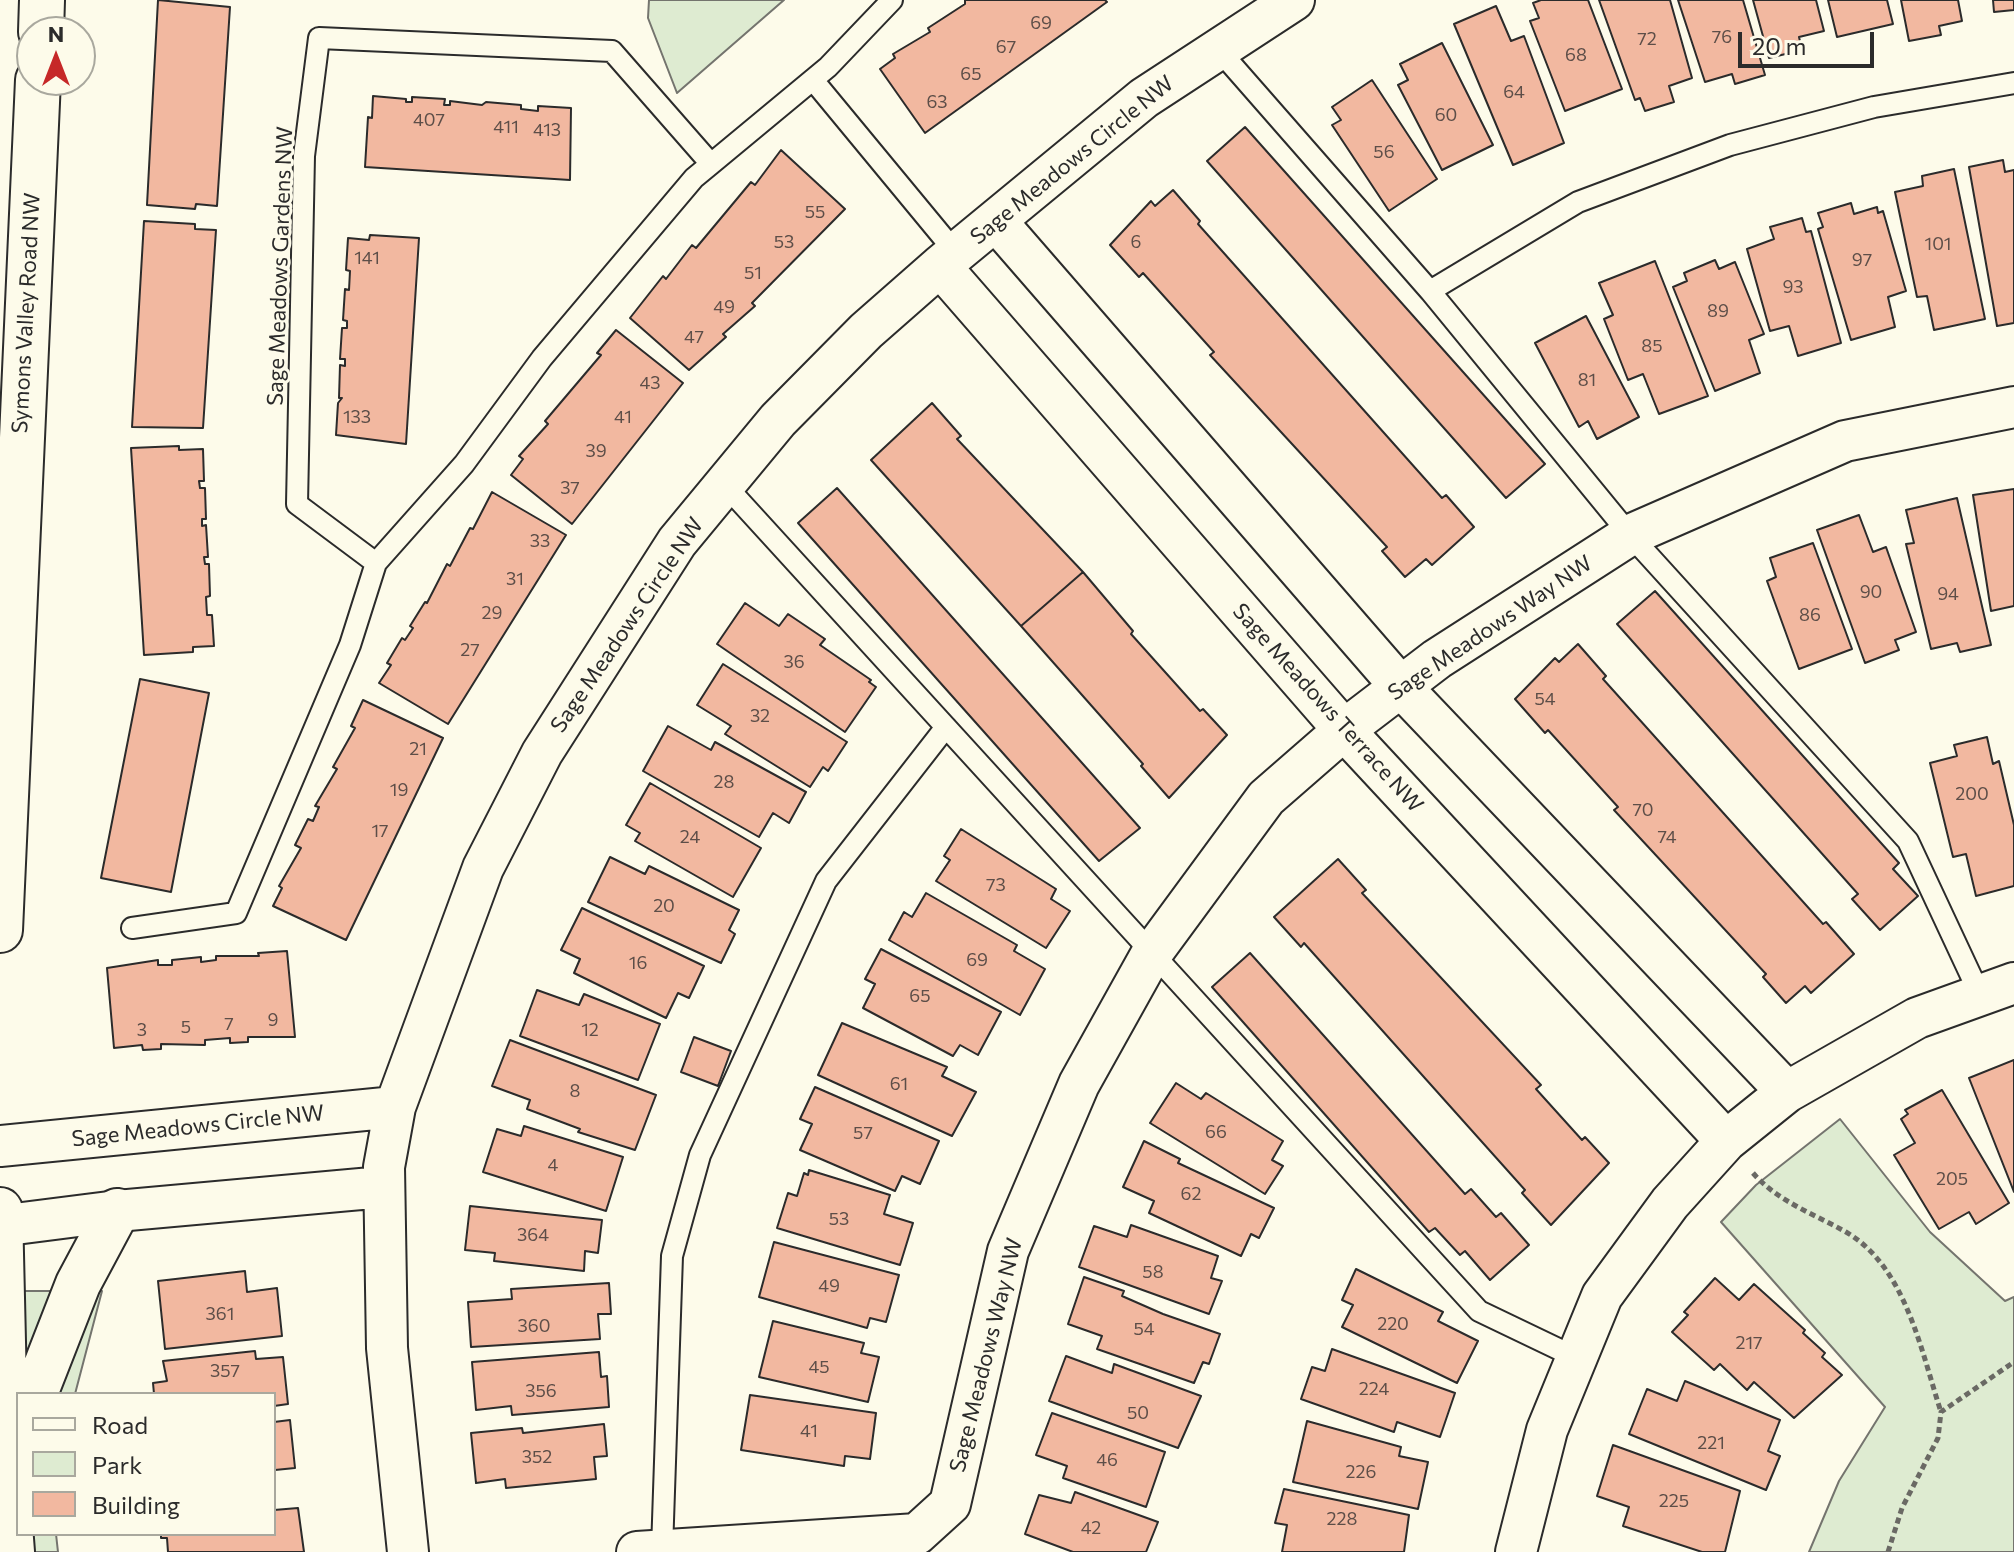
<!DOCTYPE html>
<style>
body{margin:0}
#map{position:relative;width:2014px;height:1552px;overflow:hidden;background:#fdfbea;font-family:Commissioner,sans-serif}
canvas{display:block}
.legend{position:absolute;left:16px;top:1392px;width:260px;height:144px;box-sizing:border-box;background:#fdfbea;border:2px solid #a9a89e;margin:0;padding:10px 14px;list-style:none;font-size:24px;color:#2b2b2b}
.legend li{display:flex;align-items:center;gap:16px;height:40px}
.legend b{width:40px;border:2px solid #a9a89e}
.north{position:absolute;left:16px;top:16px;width:80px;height:80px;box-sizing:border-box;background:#fdfbea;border:2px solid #a9a89e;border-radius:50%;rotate:0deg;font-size:22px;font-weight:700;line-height:32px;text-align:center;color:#2b2b2b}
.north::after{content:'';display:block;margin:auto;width:28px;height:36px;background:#c62828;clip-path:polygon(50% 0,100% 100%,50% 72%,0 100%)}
.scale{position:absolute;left:1738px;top:32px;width:136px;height:36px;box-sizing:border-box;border:4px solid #2b2b2b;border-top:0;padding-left:10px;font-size:24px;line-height:28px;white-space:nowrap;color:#2b2b2b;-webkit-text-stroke:6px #fdfbea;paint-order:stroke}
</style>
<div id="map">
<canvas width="2014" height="1552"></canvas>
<ul class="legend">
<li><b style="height:10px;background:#fdfbea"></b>Road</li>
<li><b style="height:22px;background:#deebd1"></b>Park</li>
<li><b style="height:22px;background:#f2b8a0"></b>Building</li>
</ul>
<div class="north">N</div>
<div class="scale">20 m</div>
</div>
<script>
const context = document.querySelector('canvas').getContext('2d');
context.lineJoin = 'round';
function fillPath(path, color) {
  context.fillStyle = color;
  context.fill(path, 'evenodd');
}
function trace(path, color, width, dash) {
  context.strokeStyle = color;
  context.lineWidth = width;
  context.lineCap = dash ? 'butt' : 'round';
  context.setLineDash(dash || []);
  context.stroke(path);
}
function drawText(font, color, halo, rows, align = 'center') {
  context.font = font + ' Commissioner,sans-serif';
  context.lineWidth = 6;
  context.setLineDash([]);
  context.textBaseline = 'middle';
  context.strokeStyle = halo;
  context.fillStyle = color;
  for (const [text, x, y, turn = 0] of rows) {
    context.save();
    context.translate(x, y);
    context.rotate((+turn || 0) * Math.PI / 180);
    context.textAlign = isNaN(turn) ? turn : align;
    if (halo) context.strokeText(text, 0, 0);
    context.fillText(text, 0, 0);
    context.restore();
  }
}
const green = new Path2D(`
 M649,0H784L677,93L648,18Z
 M1840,1119L1930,1232L2005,1301L2014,1297V1552H1809L1839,1481L1885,1407L1721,1222L1756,1185Z
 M0,1291H102L75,1394H18V1534H56L58,1552H0Z`);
fillPath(green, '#deebd1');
trace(green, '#74746e', 2);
const building = new Path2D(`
 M158,0L230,7L217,206L196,204L195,209L147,205Z
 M965,0H1105L1107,2L925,133L880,69L895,58L893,54L930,32L928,28L965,4Z
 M1541,0H1588L1622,89L1565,111L1530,21L1539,18L1533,3Z
 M1599,0H1670L1692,78L1669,86L1674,102L1645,111L1640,98L1635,100Z
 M1678,0H1743L1765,75L1735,84L1732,74L1705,82Z
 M1753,0H1816L1824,31L1799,37L1802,50L1769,58Z
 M1828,0H1887L1893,24L1837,37Z
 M1901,0H1958L1962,21L1939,26L1941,35L1909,41Z
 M1993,0H2014V10L1994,12Z
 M1496,6L1511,41L1524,36L1564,143L1513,165L1454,24Z
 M1442,43L1493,145L1442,170L1398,85L1408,80L1400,64Z
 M1372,80L1437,179L1389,211L1332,125L1341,120L1332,107Z
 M373,96L406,99V102H412V97L445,99L444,105H450V101L482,105L486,102L521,105V109L538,111V106L571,108L570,180L365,167L368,117L372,118Z
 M1245,127L1545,464L1506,498L1207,161Z
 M781,150L845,209L752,303L755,306L723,334L726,337L689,370L630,318L663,276L666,279L692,245L696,248L751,182L755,185Z
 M2003,160L2005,172L2014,170V323L1997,326L1969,167Z
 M1954,169L1985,319L1934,330L1927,296L1917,297L1895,192L1923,186L1922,176Z
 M1173,190L1200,221L1198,224L1442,498L1446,495L1474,527L1432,565L1426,559L1405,577L1382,551L1387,547L1210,355L1214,352L1143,273L1139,277L1110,245L1151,201L1155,206Z
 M1851,203L1854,214L1877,207L1878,213L1883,211L1906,291L1888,297L1895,327L1851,340L1818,229L1823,227L1818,213Z
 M1802,218L1806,232L1811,231L1841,343L1798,356L1789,326L1770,331L1747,249L1774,239L1770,227Z
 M144,221L195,224V229L216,230L203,428L132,427Z
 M370,235L419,238L406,444L336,435L338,403L342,398H339L340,365L345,366V359H340L342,328H347V321L343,320L345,289L349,290L350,271L346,270L348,238L369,240Z
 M1715,260L1719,269L1735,262L1764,334L1749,340L1760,373L1715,391L1673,287L1687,281L1684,273Z
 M1655,261L1708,396L1659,414L1643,374L1628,380L1604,319L1613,315L1599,283Z
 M1586,316L1639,417L1597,439L1588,421L1579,427L1535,343Z
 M616,330L683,383L572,524L511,475L523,459L519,456L548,424L545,421L601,355L597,353Z
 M932,403L961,436L957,439L1083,572L1021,626L871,460Z
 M179,446V450L203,449L204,481H199L200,488H205L206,519H202V526L206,525L208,557H204L205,564H209L210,596L206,597L207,615H212L214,646L193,647V652L144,655L131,448Z
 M837,488L1140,828L1099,861L798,523Z
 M2014,489V606L1991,611L1973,495Z
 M492,492L566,535L448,724L379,683L391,665L387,663L402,638L405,640L413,628L410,626L425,602L427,603L447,564L450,566L470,528L473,529Z
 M1957,498L1991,645L1960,652L1957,643L1931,649L1906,544L1914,543L1906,510Z
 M1859,515L1873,552L1886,547L1916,632L1895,640L1899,650L1865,663L1817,530Z
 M1813,543L1852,649L1799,669L1767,581L1776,577L1770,558Z
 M1083,572L1133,631L1131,634L1200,711L1203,709L1227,735L1169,798L1141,766L1143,764L1021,626Z
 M1655,591L1899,863L1893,869L1918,896L1880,930L1852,899L1858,894L1617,624Z
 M745,603L779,626L788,614L825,639L820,645L871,680L869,682L876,687L845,732L717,644Z
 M1578,644L1606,676L1603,679L1823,924L1826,922L1854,954L1811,993L1805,986L1786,1003L1763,977L1766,974L1614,810L1618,807L1548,730L1545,733L1515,699L1555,658L1559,662Z
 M723,664L847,742L828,771L823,767L810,787L725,734L731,726L697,705Z
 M140,679L209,693L171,892L101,878Z
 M363,700L443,738L346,940L273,906L282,888L279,886L301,848L295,845L308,819L313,821L319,807L315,806L337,769L333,767L355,728L351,726Z
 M668,726L711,750L715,742L806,792L789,823L773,813L759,837L643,771Z
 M1987,737L1993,764L1999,761L2014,825V886L1976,896L1966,854L1953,857L1930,763L1957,756L1954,745Z
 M650,783L761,848L733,897L635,841L640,833L626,825Z
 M961,829L1056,889L1051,899L1070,911L1046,948L936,881L950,860L944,856Z
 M610,857L645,874L649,866L739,910L729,930L735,934L721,963L588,902Z
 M1338,859L1366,890L1362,893L1541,1085L1536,1089L1582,1140L1585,1137L1609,1163L1551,1225L1522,1193L1525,1190L1304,943L1301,947L1274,917Z
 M926,893L1017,945L1014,951L1045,969L1020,1015L889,940L904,912L912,917Z
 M582,908L704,966L689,998L678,993L666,1018L574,973L580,959L561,950Z
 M881,949L1001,1012L978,1055L960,1045L953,1056L863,1008L875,984L865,979Z
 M287,951L295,1037H248V1042L230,1043V1038L205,1040V1045L161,1044V1049L143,1050L142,1045L114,1048L107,968L158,960V965H172V960L201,957V962L216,960V956H259L258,953Z
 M1250,953L1465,1194L1471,1189L1496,1217L1501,1213L1529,1245L1490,1280L1465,1251L1460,1255L1435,1228L1429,1232L1212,987Z
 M537,990L579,1005L584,994L660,1024L638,1080L520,1036Z
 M842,1023L947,1067L942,1076L976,1092L952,1136L818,1075Z
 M694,1037L731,1051L718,1086L681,1072Z
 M510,1040L656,1095L635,1150L578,1132L580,1129L527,1109L530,1100L492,1086Z
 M2014,1060V1192L1969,1078Z
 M1176,1083L1201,1099L1206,1093L1283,1141L1272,1160L1283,1166L1265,1194L1150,1123Z
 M815,1087L939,1141L920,1184L902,1176L895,1191L800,1150L812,1124L800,1119Z
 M1942,1090L2009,1203L1976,1224L1969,1212L1939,1229L1894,1155L1915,1143L1901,1119L1908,1114L1905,1110Z
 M524,1126L623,1157L606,1211L483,1172L497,1129L521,1136Z
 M1144,1141L1180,1159L1178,1163L1274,1208L1259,1238L1251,1234L1241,1256L1149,1213L1154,1201L1123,1187Z
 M809,1170L890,1195L884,1214L913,1223L900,1265L777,1228L788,1193L797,1196L804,1173L808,1175Z
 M470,1206L602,1220L598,1253L585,1251L584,1271L494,1261L495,1253L465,1250Z
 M1131,1225L1218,1256L1211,1278L1222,1281L1209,1314L1079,1267L1094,1226L1127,1237Z
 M774,1242L899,1275L886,1322L870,1318L867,1328L759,1297Z
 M1356,1269L1443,1312L1438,1321L1478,1341L1457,1383L1342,1327L1353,1305L1342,1300Z
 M245,1271L247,1292L277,1288L282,1336L165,1349L158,1281Z
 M1084,1277L1124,1291L1122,1296L1163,1314L1220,1334L1209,1364L1203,1362L1194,1383L1097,1349L1102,1336L1068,1324Z
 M1715,1278L1739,1300L1754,1284L1805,1330L1803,1333L1825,1353L1822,1357L1842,1375L1794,1418L1754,1382L1747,1390L1720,1364L1714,1370L1672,1332L1688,1315L1684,1312Z
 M609,1283L611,1314H598L600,1339L471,1347L468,1302L512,1299L511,1289Z
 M773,1321L864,1343L861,1353L879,1357L868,1402L759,1377Z
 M1332,1349L1455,1393L1440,1437L1397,1422L1394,1432L1301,1399L1312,1367L1325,1371Z
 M255,1351L256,1359L283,1357L288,1404L274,1406V1394H154L153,1383L167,1381L163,1361Z
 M599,1352L601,1377L607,1376L609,1407L512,1415L511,1406L476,1410L472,1362Z
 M1066,1356L1112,1373L1114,1364L1201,1396L1178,1448L1049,1401Z
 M1685,1381L1780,1420L1768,1451L1780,1456L1766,1490L1629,1434L1647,1389L1677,1401Z
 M750,1395L876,1413L870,1459L845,1456L844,1466L741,1450Z
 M1052,1413L1165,1452L1146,1507L1063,1478L1067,1466L1036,1455Z
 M290,1420L295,1468L275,1470L274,1483V1422Z
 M1307,1421L1401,1447L1399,1456L1428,1462L1418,1509L1293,1482Z
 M604,1424L607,1456L594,1457L596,1479L506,1488L505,1479L476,1483L471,1433L522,1428L523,1433Z
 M1613,1445L1740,1491L1725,1552H1702L1623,1526L1629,1507L1597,1496Z
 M1284,1489L1409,1515L1404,1552H1282L1287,1525L1275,1523Z
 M1075,1492L1158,1522L1146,1552H1073L1025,1534L1039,1495L1071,1503Z
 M298,1508L304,1552H168L167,1538H161V1534H274V1510Z`);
fillPath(building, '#f2b8a0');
trace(building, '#2b2b2b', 2);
const lane = new Path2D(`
 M1218,49L1430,291L1630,535L1908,841L1980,995
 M813,80L956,253
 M711,164L612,51L319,38L304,156L297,504L376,563L464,464L542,358L694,178L711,164L828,67L892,0
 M1430,291L1578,202L1730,145L1874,107L2014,83
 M725,485L1479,1311L1577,1358
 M132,928L236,913L350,645L376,563
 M662,1550L672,1256L700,1155L826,881L946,727`);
const street = new Path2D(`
 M996,221L1401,687L1787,1092
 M940,266L1344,730L1726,1141
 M0,1146L395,1107
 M0,1226L117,1211L383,1187
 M408,1552L387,1348L384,1167L395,1107L483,868L542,753L677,542L778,420L866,331L940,266L1144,98L1294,0
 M637,1552L917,1534L950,1504L1008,1251L1079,1084L1152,953L1266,798L1344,730L1437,659L1630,535L1845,441L2014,407
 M1516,1552L1547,1430L1602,1296L1670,1203L1726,1141L1787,1092L1917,1018L2014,983`);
const secondary = new Path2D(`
 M41,32L42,0
 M0,930L38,80
 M0,1210L6,1474L12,1552
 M35,1394L78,1284L117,1211`);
trace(lane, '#2b2b2b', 24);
trace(street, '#2b2b2b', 44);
trace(secondary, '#2b2b2b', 48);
trace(new Path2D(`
 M1753,1173C1777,1201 1814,1214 1846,1232C1906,1267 1921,1351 1941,1412
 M1888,1552L1902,1508L1938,1438L1941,1412L2014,1362`), '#6a6964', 5, [6, 4]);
trace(lane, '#fdfbea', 20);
trace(street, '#fdfbea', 40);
trace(secondary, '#fdfbea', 44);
drawText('18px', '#5d4e48', null, [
 ["69",1041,23],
 ["76",1722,37],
 ["72",1647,39],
 ["67",1006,47],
 ["68",1576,55],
 ["65",971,74],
 ["64",1514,92],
 ["63",937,102],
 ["60",1446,115],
 ["407",429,120],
 ["411",506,127],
 ["413",547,130],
 ["56",1384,152],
 ["55",815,212],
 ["53",784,242],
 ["6",1136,242],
 ["101",1938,244],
 ["141",367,258],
 ["97",1862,260],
 ["51",753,273],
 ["93",1793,287],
 ["49",724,307],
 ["89",1718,311],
 ["47",694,337],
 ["85",1652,346],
 ["81",1587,380],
 ["43",650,383],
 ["133",357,417],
 ["41",623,417],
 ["39",596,451],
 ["37",570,488],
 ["33",540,541],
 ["31",515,579],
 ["90",1871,592],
 ["94",1948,594],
 ["29",492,613],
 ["86",1810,615],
 ["27",470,650],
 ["36",794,662],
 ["54",1545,699],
 ["32",760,716],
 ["21",418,749],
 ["28",724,782],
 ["19",399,790],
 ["200",1972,794],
 ["70",1643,810],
 ["17",380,831],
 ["24",690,837],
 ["74",1667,837],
 ["73",996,885],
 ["20",664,906],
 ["69",977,960],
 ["16",638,963],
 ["65",920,996],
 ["9",273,1020],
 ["7",229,1024],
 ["5",186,1027],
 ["3",142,1030],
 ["12",590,1030],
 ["61",899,1084],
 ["8",575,1091],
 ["66",1216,1132],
 ["57",863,1133],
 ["4",553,1165],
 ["205",1952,1179],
 ["62",1191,1194],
 ["53",839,1219],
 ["364",533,1235],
 ["58",1153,1272],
 ["49",829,1286],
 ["361",220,1314],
 ["220",1393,1324],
 ["360",534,1326],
 ["54",1144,1329],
 ["217",1749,1343],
 ["45",819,1367],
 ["357",225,1371],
 ["224",1374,1389],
 ["356",541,1391],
 ["50",1138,1413],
 ["41",809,1431],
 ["221",1711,1443],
 ["352",537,1457],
 ["46",1107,1460],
 ["226",1361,1472],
 ["225",1674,1501],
 ["228",1342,1519],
 ["42",1091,1528]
]);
drawText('22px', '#2b2b2b', '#fdfbea', [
 ["Sage Meadows Circle NW",1072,160,-39],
 ["Sage Meadows Gardens NW",280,266,-88],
 ["Symons Valley Road NW",26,313,-87],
 ["Sage Meadows Circle NW",627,625,-56],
 ["Sage Meadows Way NW",1490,628,-34],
 ["Sage Meadows Terrace NW",1328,708,48],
 ["Sage Meadows Circle NW",198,1126,-6],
 ["Sage Meadows Way NW",986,1355,-76]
]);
</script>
